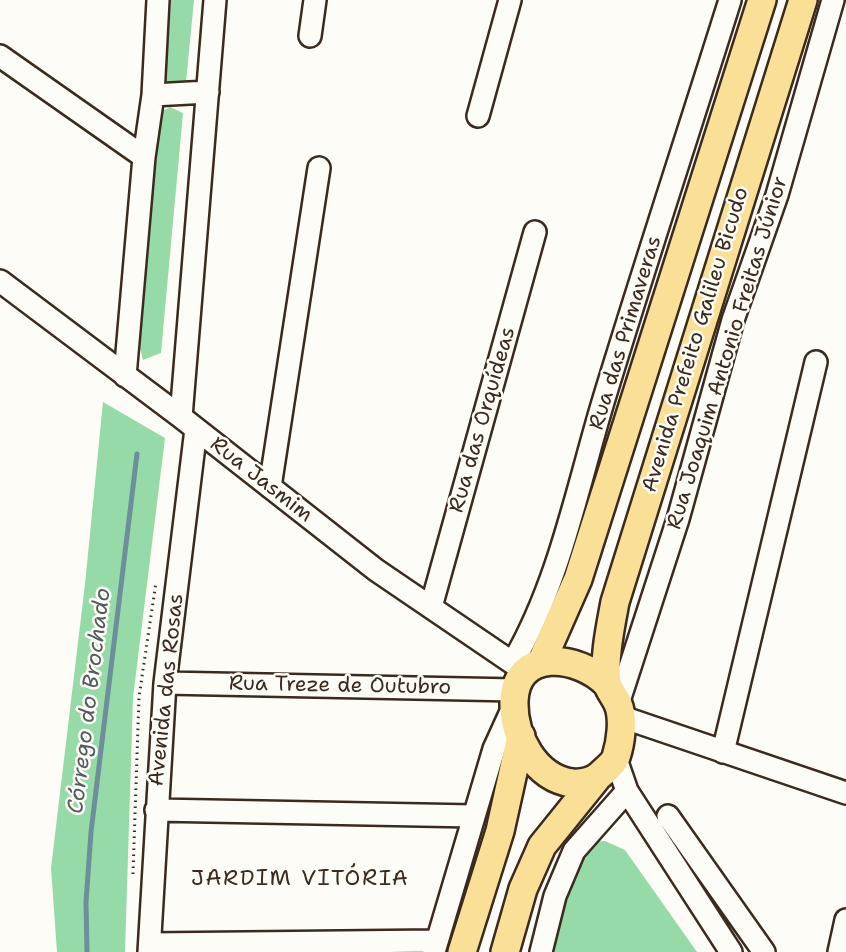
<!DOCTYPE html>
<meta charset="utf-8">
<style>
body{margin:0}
canvas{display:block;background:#fdfcf7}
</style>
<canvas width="846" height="952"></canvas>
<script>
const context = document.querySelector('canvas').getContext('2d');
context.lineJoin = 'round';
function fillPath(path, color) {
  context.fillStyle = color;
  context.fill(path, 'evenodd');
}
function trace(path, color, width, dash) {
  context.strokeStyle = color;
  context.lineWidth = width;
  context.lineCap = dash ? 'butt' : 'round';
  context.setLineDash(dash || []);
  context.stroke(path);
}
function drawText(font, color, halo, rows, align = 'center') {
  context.font = font + ' "Shantell Sans",sans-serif';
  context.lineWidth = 5;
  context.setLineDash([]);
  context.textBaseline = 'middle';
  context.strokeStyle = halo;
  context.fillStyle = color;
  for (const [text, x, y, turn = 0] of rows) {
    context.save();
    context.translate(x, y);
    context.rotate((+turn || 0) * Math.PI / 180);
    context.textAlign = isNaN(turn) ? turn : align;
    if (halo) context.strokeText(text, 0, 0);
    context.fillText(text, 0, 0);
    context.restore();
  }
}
fillPath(new Path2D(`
 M171,0H194L186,82L165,81Z
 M170,107L183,113L161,353L143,360L138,340L157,114Z
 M103,402L165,438L133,698L125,952H57L51,868L85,584Z
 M605,841L625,850L697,952H549L567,886L590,842Z`), '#96dba7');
trace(new Path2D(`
 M87,952L86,902L91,832L137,454`), '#6c8f9b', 5);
const minor = new Path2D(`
 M310,36L315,0
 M0,56L144,157
 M153,95L208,92
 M478,116L510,0
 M0,281L181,417L376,570L523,670
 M125,376L144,157L153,95L158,0
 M181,417L215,0
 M270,487L319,168
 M431,607L535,232
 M513,662C559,583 577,489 603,402C644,267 688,134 730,0
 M165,683L515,690
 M618,704L678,519L733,320L777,195L833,0
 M622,717L846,793
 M723,752L816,362
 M616,759L627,791L731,952
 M156,810L474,816
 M668,816L764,952
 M150,944L436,941
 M149,952L165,683L196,429
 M434,952L494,749L514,705
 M541,952L555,896L574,851L627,791
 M839,952L846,920`);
const major = new Path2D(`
 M541,663L578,579L762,0
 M607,684C579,655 516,647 514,701C513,736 535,778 572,783C582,784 594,781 601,774C606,769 614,763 616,757C621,742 624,718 618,704C615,697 609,690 607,683C603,661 611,624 615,602L803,0
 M462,952L500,831L521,736
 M505,952L523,889L542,846L596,779`);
trace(minor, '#3b2a1e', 26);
trace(major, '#3b2a1e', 32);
trace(new Path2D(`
 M133,874L139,697L156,582`), '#3b2a1e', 3, [1.5, 4.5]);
trace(minor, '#fdfcf7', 21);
trace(major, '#fadf96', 27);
drawText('21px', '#3b2a1e', '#fdfcf7', [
 ["Rua das Primaveras",626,333,-73],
 ["Avenida Prefeito Galileu Bicudo",696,340,-73],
 ["Rua Joaquim Antonio Freitas Júnior",728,353,-73],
 ["Rua das Orquídeas",483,420,-74],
 ["Rua Jasmim",261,480,38],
 ["Rua Treze de Outubro",340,686,1],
 ["Avenida das Rosas",167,690,-84]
]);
drawText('italic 22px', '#535c5c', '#fdfcf7', [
 ["Córrego do Brochado",90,701,-83]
]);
context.letterSpacing = '1.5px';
drawText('22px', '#3b2a1e', '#fdfcf7', [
 ["JARDIM VITÓRIA",300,879]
]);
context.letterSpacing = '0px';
</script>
